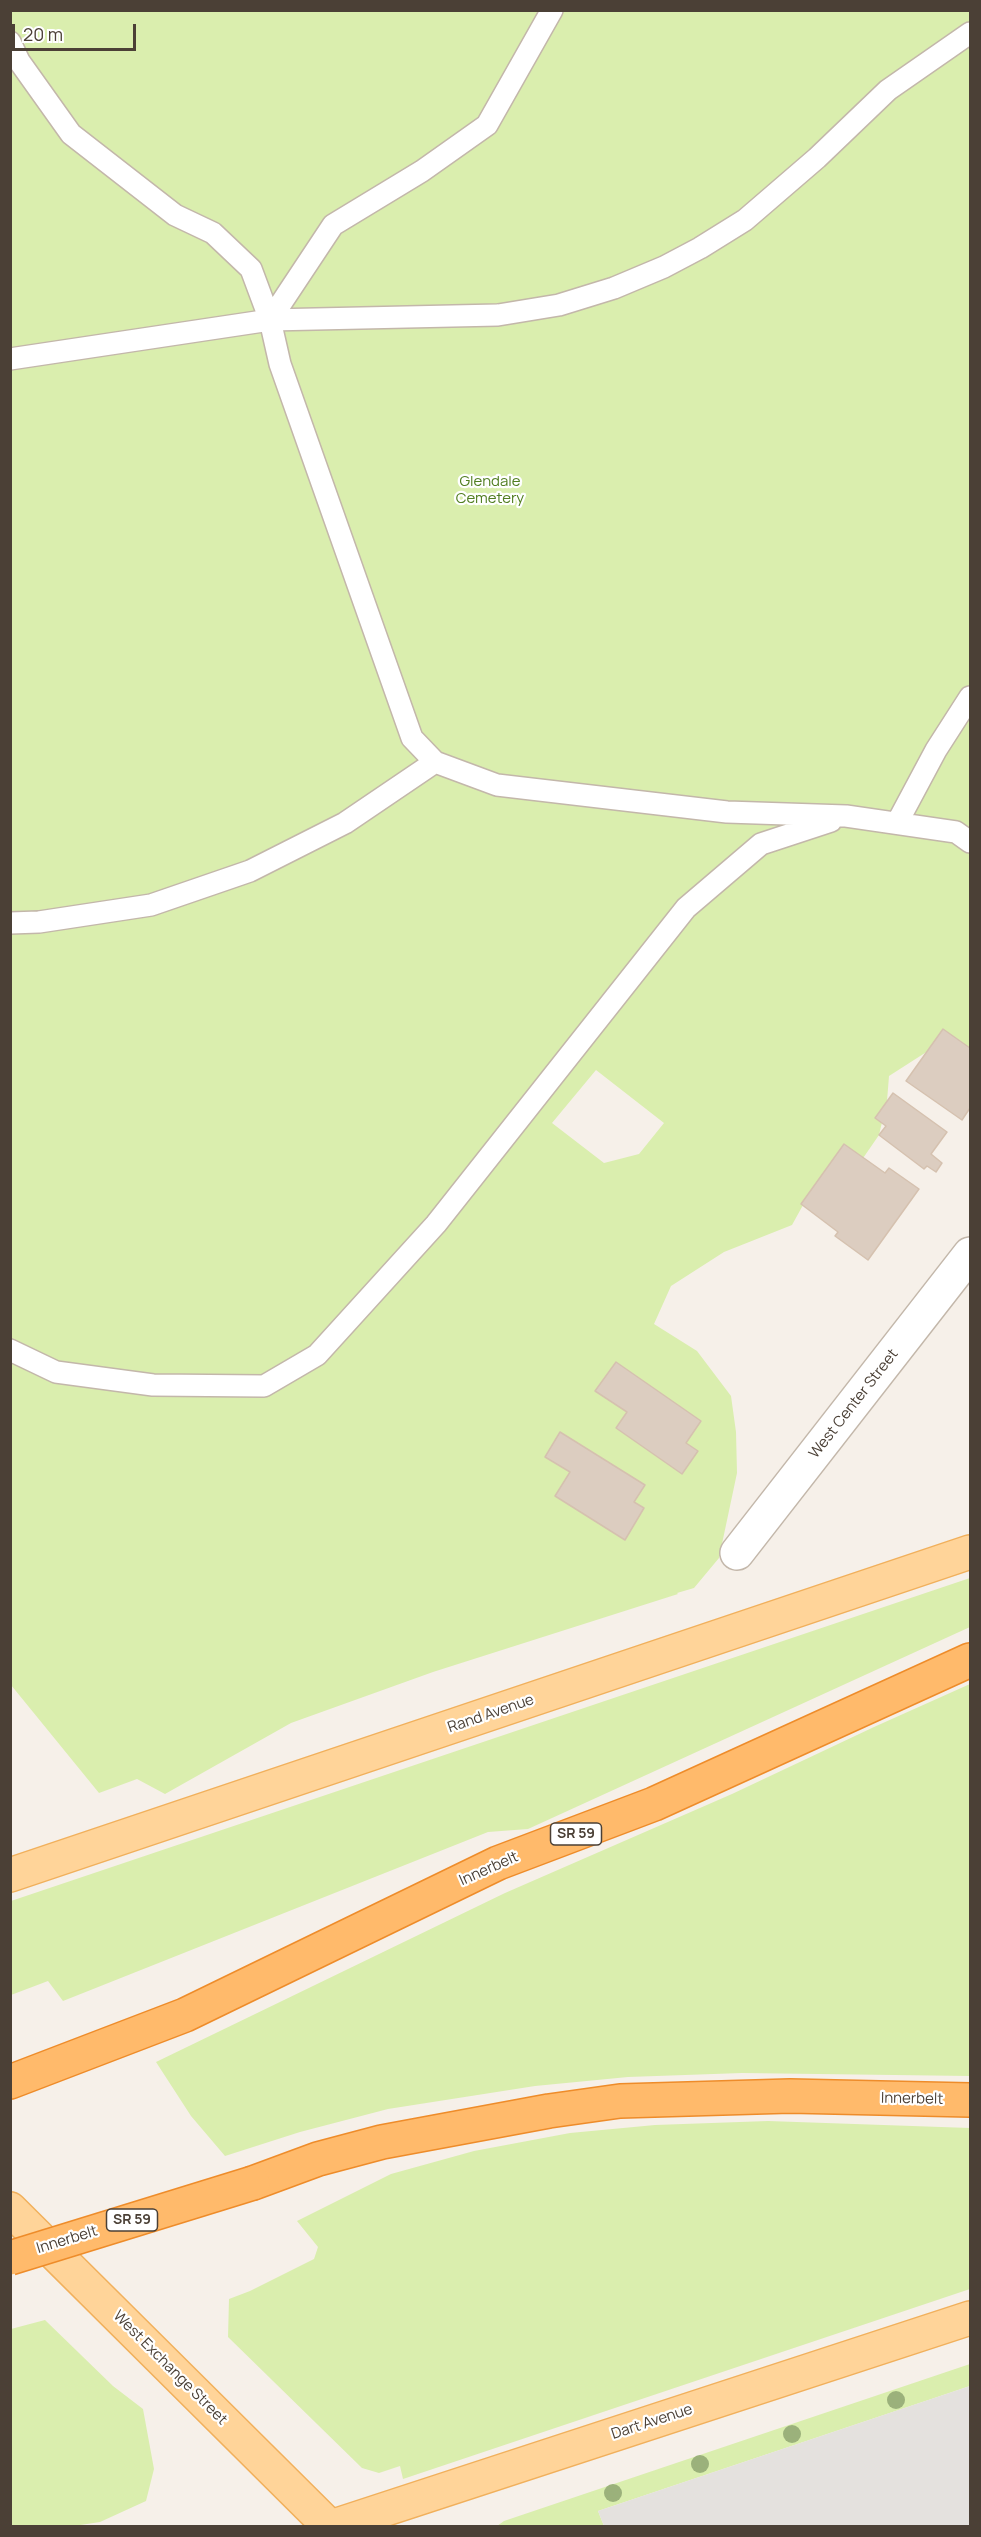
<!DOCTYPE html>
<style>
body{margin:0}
#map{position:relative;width:981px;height:2537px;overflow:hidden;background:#f6f0e9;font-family:Manrope,sans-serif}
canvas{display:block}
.frame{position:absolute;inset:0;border:12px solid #4b4036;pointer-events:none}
.scale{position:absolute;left:12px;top:24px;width:124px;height:27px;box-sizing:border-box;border:3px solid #4b4036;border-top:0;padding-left:8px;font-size:18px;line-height:21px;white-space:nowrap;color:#4b4036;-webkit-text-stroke:4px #fff;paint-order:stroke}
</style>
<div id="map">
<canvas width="981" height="2537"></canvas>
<div class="frame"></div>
<div class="scale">20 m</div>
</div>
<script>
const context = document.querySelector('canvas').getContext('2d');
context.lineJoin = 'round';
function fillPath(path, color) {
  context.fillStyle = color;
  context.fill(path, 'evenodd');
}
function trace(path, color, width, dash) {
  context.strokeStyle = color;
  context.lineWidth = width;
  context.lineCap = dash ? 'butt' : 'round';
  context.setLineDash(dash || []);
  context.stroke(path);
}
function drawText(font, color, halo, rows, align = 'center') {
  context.font = font + ' Manrope,sans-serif';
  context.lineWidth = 4.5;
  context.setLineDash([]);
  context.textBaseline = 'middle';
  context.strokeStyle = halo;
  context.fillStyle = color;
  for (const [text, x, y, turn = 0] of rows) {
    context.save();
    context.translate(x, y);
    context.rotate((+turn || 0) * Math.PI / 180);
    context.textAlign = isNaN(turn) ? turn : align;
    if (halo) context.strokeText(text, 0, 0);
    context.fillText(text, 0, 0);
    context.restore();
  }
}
fillPath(new Path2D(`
 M10,11H970V1054L928,1051L889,1076L887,1101L879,1135L859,1164L813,1187L792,1225L724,1252L671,1286L654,1324L697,1351L731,1396L736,1432L737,1473L719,1558L694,1588L677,1593L678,1594L433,1672L291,1723L165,1794L137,1779L99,1793L11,1685ZM596,1070L664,1123L639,1154L604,1163L552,1123Z
 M970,1578V1627L528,1829L488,1832L63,2001L48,1981L11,1995V1901Z
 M970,1684V2076L742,2073L628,2077L535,2086L388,2109L300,2132L225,2156L191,2116L156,2062L505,1893L732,1794L874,1727Z
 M768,2121L970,2128V2289L403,2479L400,2466L379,2473L362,2468L228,2337L229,2299L250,2291L314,2259L318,2247L297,2221L391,2174L474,2151L570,2133L655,2125Z
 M45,2320L113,2386L143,2409L154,2469L146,2501L100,2522L74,2526H11V2329Z
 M970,2364V2386L598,2511L604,2526H497L504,2521Z`), '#daeeae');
fillPath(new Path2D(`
 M970,2386V2526H604L598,2511Z`), '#e4e1de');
const building = new Path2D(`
 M943,1029L970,1048V1108L962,1120L906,1081Z
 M893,1093L947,1132L931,1154L942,1163L936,1172L927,1166L924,1169L879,1135L886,1126L875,1118Z
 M844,1144L885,1173L889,1168L919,1189L868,1260L835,1236L838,1232L801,1204Z
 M616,1362L701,1421L686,1443L698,1451L682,1474L616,1428L627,1412L595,1391Z
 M560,1432L645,1485L634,1502L644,1508L625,1540L555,1496L570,1472L545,1457Z`);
fillPath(building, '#dccdc0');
trace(building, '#d5c1af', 1.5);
const service = new Path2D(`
 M10,42L19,61L71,134L175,215L213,233L251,269L270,320L280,364L412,738L435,762L497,785L727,812L846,816L956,832L970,842
 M270,320L333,225L422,171L487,125L552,10
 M10,359L270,320L498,315L559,305L614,288L664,267L700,248L745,220L817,158L888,90L970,33
 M897,823L936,750L970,697
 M10,923L39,922L151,905L250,871L345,823L435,762
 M10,1350L56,1372L153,1385L264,1386L317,1355L436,1224L686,908L761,844L831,821`);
const minor = new Path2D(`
 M737,1553L970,1254`);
const primary = new Path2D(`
 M10,1875L970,1552
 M10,2209L329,2526
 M334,2526L970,2318`);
const motorway = new Path2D(`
 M10,2082L185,2015L498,1863L654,1804L970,1660
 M253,2183L318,2159L382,2142L549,2111L620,2101L790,2096L970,2100`);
trace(service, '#c3b7aa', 24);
trace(minor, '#c3b7aa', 36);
trace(primary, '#f1b05c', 36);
trace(motorway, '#ee8c2a', 36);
trace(service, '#fff', 21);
trace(minor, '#fff', 33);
trace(primary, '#ffd499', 33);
trace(motorway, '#ffba6b', 33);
const motorwayBridge = new Path2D(`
 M10,2258L253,2183`);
trace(motorwayBridge, '#ee8c2a', 36, []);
trace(motorwayBridge, '#ffba6b', 33);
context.fillStyle = '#9bb17b';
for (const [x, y] of [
 [896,2400],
 [792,2434],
 [700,2464],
 [613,2493]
]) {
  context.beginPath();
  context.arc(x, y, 9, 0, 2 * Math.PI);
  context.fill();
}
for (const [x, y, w] of [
 [576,1834,51],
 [132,2220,51]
]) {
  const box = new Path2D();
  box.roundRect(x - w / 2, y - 11, w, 22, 4.5);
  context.fillStyle = '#fff';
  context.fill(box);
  trace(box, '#4b4036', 1.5);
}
drawText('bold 14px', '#4b4036', null, [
 ["SR 59",576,1834],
 ["SR 59",132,2220]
]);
drawText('15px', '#517e21', '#fff', [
 ["Glendale",490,482],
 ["Cemetery",490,499]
]);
drawText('15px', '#4b4036', '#fff', [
 ["West Center Street",854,1404,-52],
 ["Rand Avenue",491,1714,-19],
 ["Innerbelt",489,1869,-24],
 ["Innerbelt",912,2099,1],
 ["Innerbelt",67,2240,-17],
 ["West Exchange Street",170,2368,45],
 ["Dart Avenue",652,2422,-18]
]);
</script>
